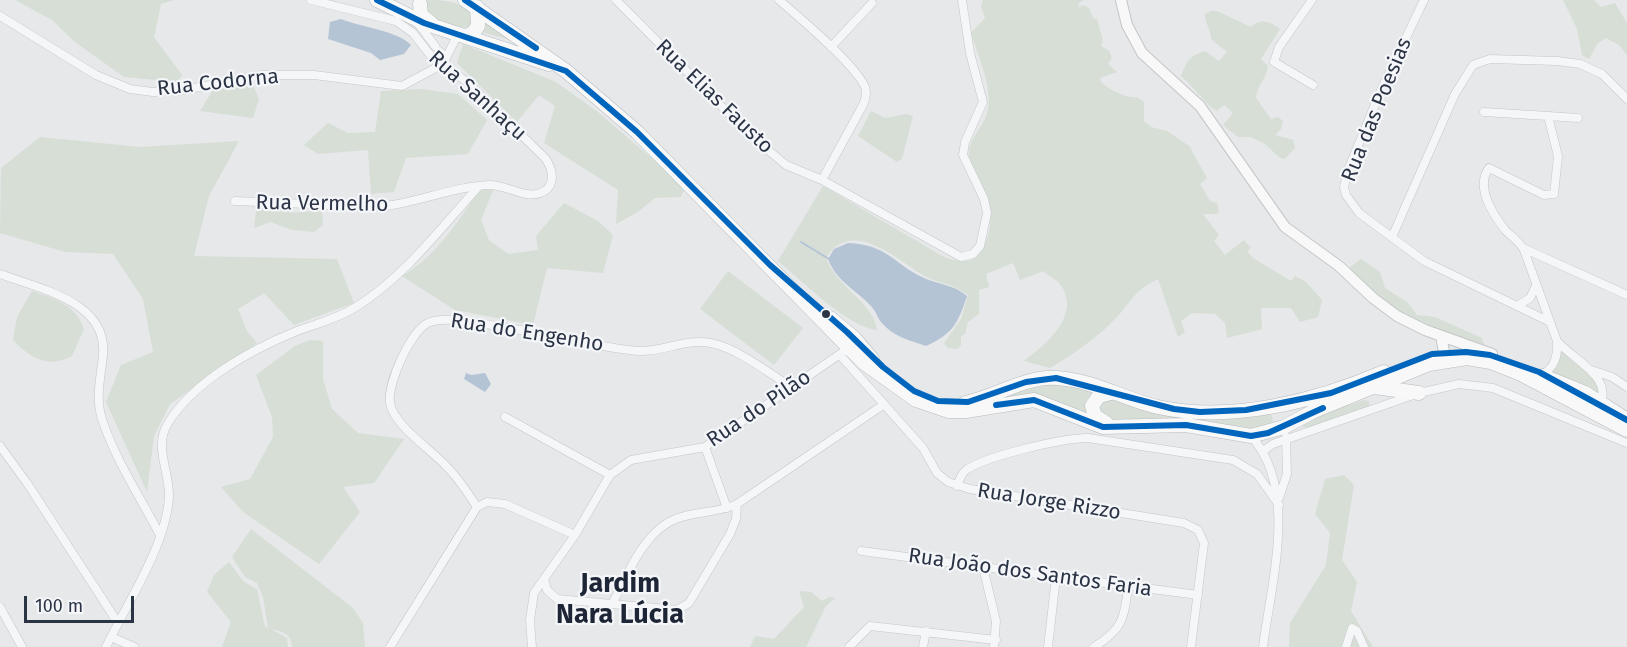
<!DOCTYPE html>
<meta charset="utf-8">
<style>
body{margin:0}
#map{position:relative;width:1627px;height:647px;overflow:hidden;background:#e6e8ea;font-family:"Fira Sans",sans-serif}
canvas{display:block}
.scale{position:absolute;left:24px;top:596px;width:110px;height:27px;box-sizing:border-box;border:3px solid #2b3445;border-top:0;padding-left:8px;font-size:18px;line-height:21px;white-space:nowrap;color:#2b3445;-webkit-text-stroke:4px #f4f6f9;paint-order:stroke}
</style>
<div id="map">
<canvas width="1627" height="647"></canvas>
<div class="scale">100 m</div>
</div>
<script>
const context = document.querySelector('canvas').getContext('2d');
context.lineJoin = 'round';
function fillPath(path, color) {
  context.fillStyle = color;
  context.fill(path, 'evenodd');
}
function trace(path, color, width, dash) {
  context.strokeStyle = color;
  context.lineWidth = width;
  context.lineCap = dash ? 'butt' : 'round';
  context.setLineDash(dash || []);
  context.stroke(path);
}
function drawText(font, color, halo, rows, align = 'center') {
  context.font = font + ' "Fira Sans",sans-serif';
  context.lineWidth = 4.5;
  context.setLineDash([]);
  context.textBaseline = 'middle';
  context.strokeStyle = halo;
  context.fillStyle = color;
  for (const [text, x, y, turn = 0] of rows) {
    context.save();
    context.translate(x, y);
    context.rotate((+turn || 0) * Math.PI / 180);
    context.textAlign = isNaN(turn) ? turn : align;
    if (halo) context.strokeText(text, 0, 0);
    context.fillText(text, 0, 0);
    context.restore();
  }
}
fillPath(new Path2D(`
 M15,0H174L161,4L154,37L182,75L178,82L124,77L75,42L52,20Z
 M428,0C445,0 463,2 475,16L470,28L447,25L425,16V3Z
 M983,0H1084L1079,3L1078,8L1083,5L1089,8L1093,18L1097,19L1103,41L1101,46L1109,51L1112,58L1108,64L1117,72L1100,78L1101,82C1108,89 1127,99 1137,97L1144,102V121L1151,127L1167,131L1189,146L1207,178L1200,184L1210,201L1217,203L1219,212L1216,214H1203L1219,235L1214,241L1225,255L1244,240L1251,248L1247,251L1253,258L1291,281L1295,276L1306,282L1322,300L1318,317L1300,322L1291,308H1261L1262,329L1227,338L1225,323L1215,314L1192,313L1181,321L1185,332L1178,337L1158,279C1135,290 1133,299 1117,317C1098,337 1074,354 1050,368L1024,361C1045,345 1080,317 1062,287C1059,281 1049,276 1043,271L1020,280L1013,263L986,274L989,287L979,290V314L968,322L965,334L961,336V345L957,349L948,348L944,343L961,319L968,295C953,283 936,283 921,274C894,257 851,218 826,258C837,288 873,301 877,330C849,328 801,280 778,261L823,186L944,257C958,262 972,265 981,251C998,225 989,198 976,172C974,167 970,162 969,156C968,140 982,128 987,114C994,89 978,56 971,33L985,18L981,6Z
 M1563,0H1594L1601,7L1615,3L1627,23V55L1619,45L1606,38L1598,43L1589,59L1582,55L1577,29Z
 M1211,11H1217L1251,27C1260,18 1270,21 1280,29L1261,59L1268,66C1267,78 1257,85 1256,98L1271,119L1278,117L1283,121L1281,129L1275,135L1293,140L1295,148L1285,159L1280,158L1265,144L1251,137H1238L1223,125L1233,113L1224,105L1217,111C1205,105 1194,86 1181,76C1187,61 1189,56 1205,51L1219,61L1227,52L1211,39C1211,29 1205,24 1205,14Z
 M486,19L511,40L481,32L486,28Z
 M463,44L556,82L598,112L685,187L681,197L655,198L638,212L616,224L618,190L544,143L555,106L539,95L517,122L457,63Z
 M251,80L259,99L253,118L200,111L213,90Z
 M421,89L458,94L487,120L468,154L406,158L394,192L371,194L368,150L318,154L304,145L328,123L348,133L375,132L381,91Z
 M871,111L885,118L907,114L913,116L902,159L897,162L858,136Z
 M40,137L140,147L239,141L209,196L194,256L337,259L354,303L294,325L264,293L238,309L247,331L257,343L170,404L154,436L147,492L106,402L121,365L153,352L143,299L113,254L65,252L0,233L1,168Z
 M494,188L481,220L489,240L508,254L538,250L536,236L564,203L598,221L613,235L603,273L547,268L533,325L455,310L402,276C435,257 459,221 479,190Z
 M265,205L283,207L292,213L322,210L323,225L314,232L292,230L270,222L254,228L256,211Z
 M1361,259L1380,272L1385,288L1407,302L1417,315L1435,317L1482,338L1485,346L1444,334L1395,311L1352,274L1350,267Z
 M728,271L803,328L774,365L700,309Z
 M32,291C54,299 76,304 84,329L72,356C48,369 30,358 13,340L17,317Z
 M310,340L323,341V379L332,409L358,433L404,439L374,483L343,487L360,512L319,564L243,512L221,487L250,479L273,437L272,417L256,375L295,346Z
 M1557,341L1596,376L1601,403L1570,386L1549,371Z
 M1047,381L1093,391L1085,402L1087,416L1039,395L1000,399Z
 M1107,398L1158,412H1265L1272,416L1273,422L1253,431L1117,422L1101,416L1097,404Z
 M1364,400L1369,401V407L1307,428L1302,426L1321,414Z
 M1344,475L1354,485L1342,560L1357,582L1351,611L1373,647H1289L1290,623L1326,565L1330,533L1315,514L1325,479Z
 M251,529L353,608L363,623L365,647H292C292,634 282,631 271,629L287,638L288,647H222L231,622L207,592L214,575L229,562L244,582L257,589L265,627L268,628L263,597L257,583L245,577L232,557Z
 M799,591L811,592L822,601L830,597L835,598L826,606L806,647H750L755,636L774,639L804,607Z`), '#d6ded6');
fillPath(new Path2D(`
 M341,19C360,27 399,31 411,45L404,54L380,60L371,53L328,39L330,22Z
 M848,243C889,245 893,264 924,278C939,285 953,284 967,296C958,323 953,334 926,346C911,341 892,336 881,322C877,317 876,311 871,306C855,289 837,282 828,259L834,249Z
 M466,373L471,375L485,373L491,384L485,392L464,379Z`), '#b4c4d5');
trace(new Path2D(`
 M801,242L829,259`), '#b4c4d5', 2);
const street = new Path2D(`
 M616,0L751,136L786,165L822,180L961,257L973,254L980,246L987,213L984,199L963,155L965,142L983,102L970,53L962,0
 M779,0C800,18 855,64 865,87C867,94 866,99 863,105L822,180
 M1312,0L1279,47L1274,62L1313,85
 M1424,0L1381,90L1348,170L1344,187L1346,195L1359,213L1424,261L1550,322
 M0,16L96,75L130,89L153,92L179,91L262,75H314L402,86L443,64L458,34
 M417,22L435,46
 M831,47L872,3
 M439,51L446,57
 M1484,112L1548,116L1558,156L1554,194L1544,195L1489,168C1475,187 1492,213 1505,230C1511,236 1520,242 1524,250C1535,280 1546,311 1557,341C1573,360 1611,375 1601,403
 M1548,116L1578,118
 M235,201L380,207C417,203 455,186 490,185C506,185 526,199 540,193C557,187 553,169 545,158L467,82L431,56L413,33L396,21L311,0
 M1392,237L1455,94L1473,65L1490,59L1557,61L1580,64L1602,74L1627,99
 M1523,248L1627,295
 M0,274C39,289 108,301 103,355C101,377 95,397 102,419C115,459 140,497 160,535
 M1517,306L1530,298L1536,286
 M840,355L923,448L937,473L948,482L970,489L1184,523L1198,530L1204,543L1191,647
 M1591,370L1612,377L1627,387
 M1542,375C1555,367 1558,356 1557,341
 M505,417L610,475
 M1251,436C1299,489 1271,583 1263,647
 M0,446L27,483L118,623
 M705,447L727,508
 M1263,451L1273,444L1419,393L1459,384L1493,388L1627,443
 M957,486C959,480 961,474 966,470C986,456 1063,438 1088,438L1233,460L1257,474L1279,505
 M1279,498L1287,474L1286,437
 M477,507C468,493 459,479 447,467C432,450 394,426 390,403C387,384 410,332 428,323C445,314 493,326 513,329C555,334 597,348 639,351C663,352 687,338 711,343C739,349 767,372 791,387
 M477,507L487,502L505,504L575,535
 M861,551L1198,595
 M983,567L996,621L994,647
 M544,579L547,590L557,599L677,610L689,603L730,534L736,519L737,504
 M612,604C628,574 644,530 678,518C697,511 718,513 737,504L883,405
 M0,607L22,647
 M111,637L134,647
 M106,647C127,603 166,546 169,497C170,473 154,447 167,425C192,382 252,349 297,331C318,323 337,319 356,307C404,277 441,228 479,186
 M390,647L477,507
 M532,647L530,620L534,593L575,535L610,475L631,460L705,447L843,352
 M849,647L870,626L996,640
 M923,647L926,631
 M1048,647L1056,577
 M1094,647C1123,629 1124,619 1128,587
 M1346,647L1352,628L1357,631L1364,647`);
const secondary = new Path2D(`
 M1121,0L1127,25L1142,53L1200,106L1285,227L1339,266L1373,298L1397,316L1425,330L1492,354
 M1441,336L1444,352`);
const highway = new Path2D(`
 M377,0L424,23L549,64
 M465,0L566,71L637,132L864,363L916,400L948,411H966L1034,400L1103,427L1186,425L1251,436L1284,427L1314,411L1429,364L1467,358L1491,362L1521,374L1627,430
 M420,4L421,15L431,23
 M465,36L472,34L478,26L477,7
 M830,318L854,338L872,359
 M1543,376L1585,393L1627,420
 M1374,387L1419,393
 M965,403C996,397 1024,376 1057,378C1092,380 1124,399 1158,407C1231,423 1317,401 1384,372
 M1106,423L1095,416L1092,406L1099,396L1111,393`);
trace(street, '#c4c6c8', 9);
trace(secondary, '#c4c6c8', 12);
trace(highway, '#b8bbbf', 15);
trace(street, '#f5f6f7', 8);
trace(secondary, '#f8f8f8', 10);
trace(highway, '#f8f8f8', 14);
trace(new Path2D(`
 M377,0L424,23L566,71L637,132L770,265L847,332L883,367L914,391L938,401L968,402L1026,382L1056,378L1174,409L1200,412L1246,410L1331,393L1432,354L1466,352L1490,355L1539,372L1627,420
 M465,0L536,48
 M996,405L1034,400L1103,427L1186,425L1251,436L1268,433L1323,408`), '#0065bd', 6);
for (const [x, y, r, color] of [
 [826,314,5,"#2b3445"]
]) {
  const dot = new Path2D();
  dot.arc(x, y, r, 0, 2 * Math.PI);
  context.fillStyle = color;
  context.fill(dot);
  trace(dot, '#f4f6f9', 2);
}
drawText('21px', '#2b3445', '#f4f6f9', [
 ["Rua Codorna",218,83,-6],
 ["Rua Sanhaçu",477,96,42],
 ["Rua Elias Fausto",714,97,44],
 ["Rua das Poesias",1377,110,-68],
 ["Rua Vermelho",322,204,1],
 ["Rua do Engenho",527,333,9],
 ["Rua do Pilão",759,409,-34],
 ["Rua Jorge Rizzo",1049,502,9],
 ["Rua João dos Santos Faria",1030,573,8]
]);
drawText('bold 27px', '#1d2536', '#f4f6f9', [
 ["Jardim",620,584],
 ["Nara Lúcia",620,615]
]);
</script>
